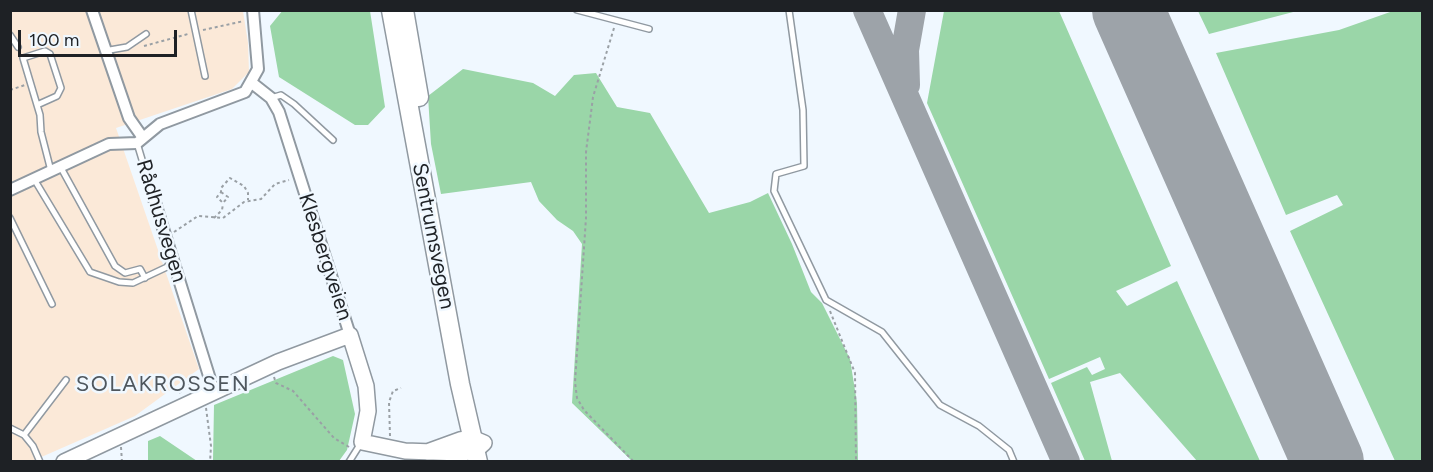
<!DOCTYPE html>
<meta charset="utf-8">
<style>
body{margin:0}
#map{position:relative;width:1433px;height:472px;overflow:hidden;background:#f0f8ff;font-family:Figtree,sans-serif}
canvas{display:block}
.frame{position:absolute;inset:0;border:12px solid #1e2125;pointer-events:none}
.scale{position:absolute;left:18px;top:30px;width:159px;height:27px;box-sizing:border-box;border:3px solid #1e2125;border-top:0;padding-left:8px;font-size:18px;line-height:21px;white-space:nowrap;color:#1e2125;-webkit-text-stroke:4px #f0f8ff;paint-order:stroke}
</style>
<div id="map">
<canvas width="1433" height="472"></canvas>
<div class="frame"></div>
<div class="scale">100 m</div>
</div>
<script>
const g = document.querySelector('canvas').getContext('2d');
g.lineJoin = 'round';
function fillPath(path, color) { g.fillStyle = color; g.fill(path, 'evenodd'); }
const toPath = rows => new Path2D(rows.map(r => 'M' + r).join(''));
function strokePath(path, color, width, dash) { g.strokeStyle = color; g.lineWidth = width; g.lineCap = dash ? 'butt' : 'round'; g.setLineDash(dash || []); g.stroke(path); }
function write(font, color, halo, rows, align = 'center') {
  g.font = font + ' Figtree,sans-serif'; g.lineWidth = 5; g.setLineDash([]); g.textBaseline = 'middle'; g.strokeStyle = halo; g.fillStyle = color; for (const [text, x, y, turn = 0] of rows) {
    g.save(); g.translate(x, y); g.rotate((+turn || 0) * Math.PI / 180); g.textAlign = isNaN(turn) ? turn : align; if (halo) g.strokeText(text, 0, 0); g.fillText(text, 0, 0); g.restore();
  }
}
const commercial = toPath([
 [10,11,243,11,248,43,249,72,232,89,116,128,199,369,135,416,30,462,10,461]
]);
const green = toPath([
 [283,10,370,11,385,107,368,125,355,125,279,77,270,26],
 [944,11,1059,11,1171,266,1116,291,1127,306,1177,281,1260,461,1197,461,1120,373,1090,382,1112,461,1085,461,1051,383,1087,367,1092,375,1105,369,1100,357,1049,379,927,103],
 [1198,11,1297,11,1209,34],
 [1393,11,1422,12,1422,461,1395,461,1290,231,1343,205,1337,195,1286,215,1216,53,1339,30],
 [463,69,533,83,555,96,574,75,596,73,617,107,650,113,709,213,750,202,768,193,792,244,811,292,822,303,850,359,857,403,858,461,632,461,572,403,582,244,573,231,557,220,539,201,531,182,441,194,431,144,428,96],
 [333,356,343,360,355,414,347,450,339,461,213,461,214,405],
 [160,436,197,461,148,461,148,441]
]);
const taxiway = toPath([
 [867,10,1066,462],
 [906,85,905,50,912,10]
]);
const runway = toPath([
 [1128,10,1328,462]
]);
const path = toPath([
 [614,28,593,97,586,152,586,218,575,382,577,398,584,410,634,462],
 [203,30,244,21],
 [144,46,188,34],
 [10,90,25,85],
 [221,192,228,197,223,203,217,197,221,192,221,188,230,178,244,186,248,193,248,200],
 [214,218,222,210,223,204],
 [174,232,198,216,223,218,244,202,261,199,275,184,289,180],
 [830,311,855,373,856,462],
 [274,377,276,383,293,391,334,438,349,447],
 [179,393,198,378],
 [206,408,211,446,210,462],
 [390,436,389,402,393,391,401,388],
 [121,447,122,462]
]);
const lane = toPath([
 [191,10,205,76],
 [577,10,649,29],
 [789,10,803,110,804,166,776,174,774,191,826,300,882,332,940,405,979,426,1009,450,1014,462],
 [10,35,18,47],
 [104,51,127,47,146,34],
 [271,98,281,95,294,104,333,140],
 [37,105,57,96,61,88,50,54,45,51,23,58,40,115,41,132,51,171],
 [137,143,153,196],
 [60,166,115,266,125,273,140,269,145,278],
 [34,179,90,272,119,282,133,283,167,267,171,260],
 [10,218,52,304],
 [10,428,24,435,33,446,40,462],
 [24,435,66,380],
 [349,462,361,443]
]);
const street = toPath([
 [92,10,129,118,143,138],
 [252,83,271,98,279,112,350,335],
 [10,190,109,144,137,143,160,124,245,92,258,69,253,10],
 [153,196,214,392]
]);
const secondary = toPath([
 [64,462,278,362,350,335,366,386,368,411,362,442,405,451,462,453,475,451,484,443,472,438,460,440,427,452]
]);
const primary = toPath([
 [391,10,460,384,478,462],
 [404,10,419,97]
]);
const streetNames = [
 ["Rådhusvegen",161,221,73],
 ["Sentrumsvegen",433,236,79],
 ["Klesbergveien",325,257,72]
];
const neighbourhoodNames = [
 ["SOLAKROSSEN",163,385]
];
fillPath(commercial, '#fbe9d8');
fillPath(green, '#9ad6a8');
strokePath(taxiway, '#9da3a9', 28);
strokePath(runway, '#9da3a9', 72);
strokePath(lane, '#9099a1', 8);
strokePath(street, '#9099a1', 14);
strokePath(secondary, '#9099a1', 18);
strokePath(primary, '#9099a1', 21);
strokePath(path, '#9aa0a5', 2, [3, 3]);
strokePath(lane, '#fff', 5);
strokePath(street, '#fff', 10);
strokePath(secondary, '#fff', 15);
strokePath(primary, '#fff', 18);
write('21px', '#1e2125', '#f0f8ff', streetNames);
g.letterSpacing = '1.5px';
write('22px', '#4f575e', '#f0f8ff', neighbourhoodNames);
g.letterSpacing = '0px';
</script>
